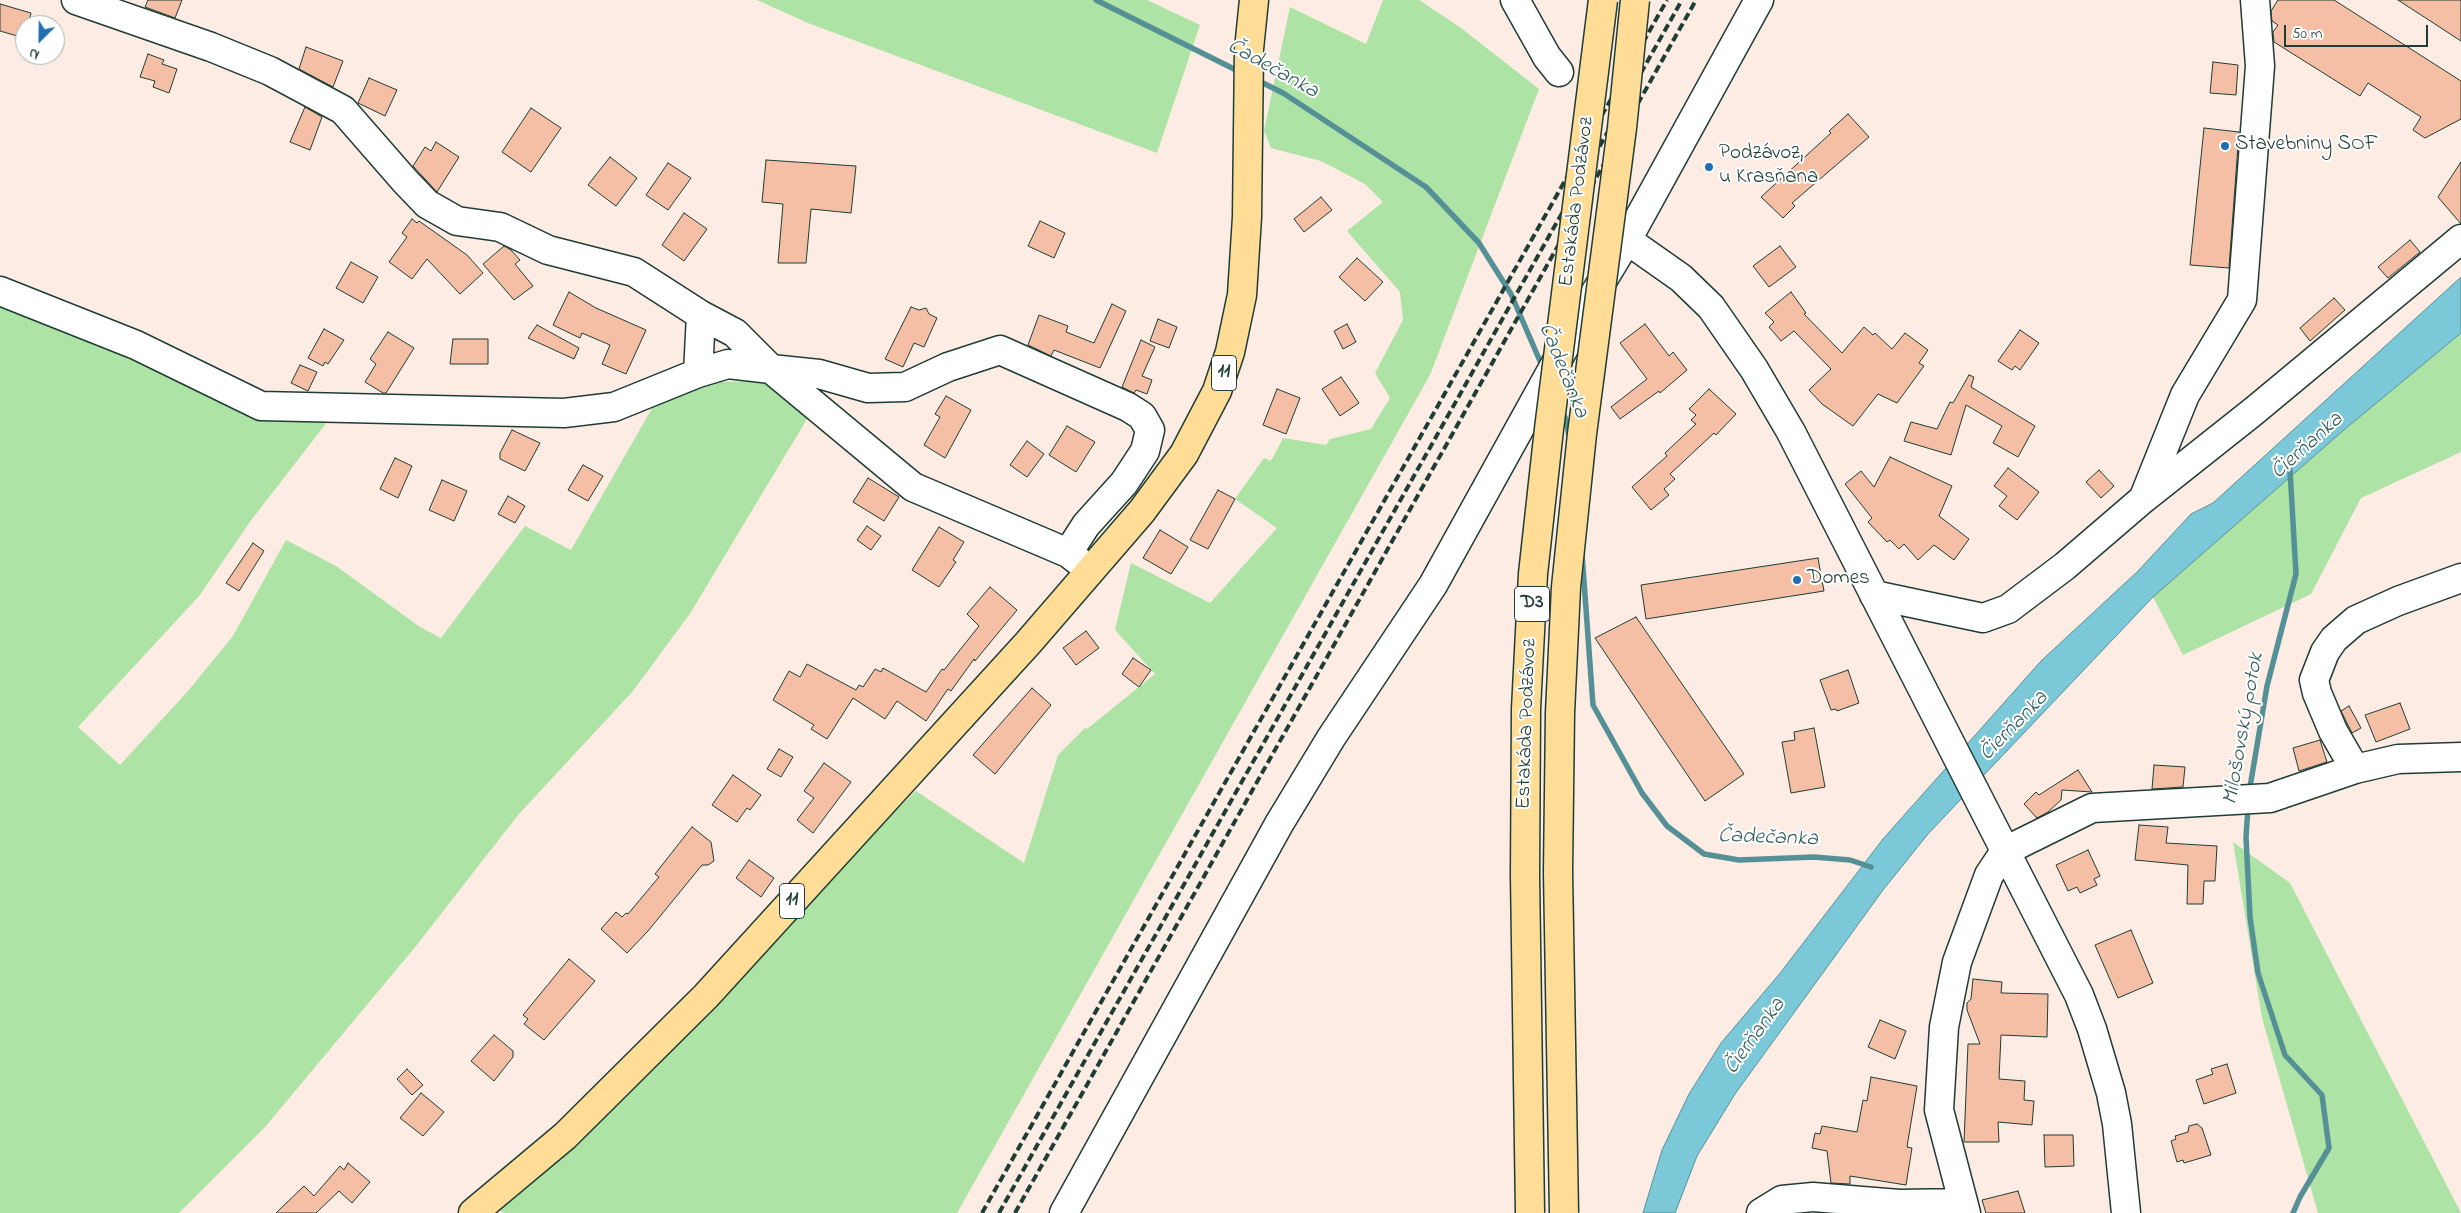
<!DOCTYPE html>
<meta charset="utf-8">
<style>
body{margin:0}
#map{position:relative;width:2461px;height:1213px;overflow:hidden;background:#fcece4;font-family:"Indie Flower",sans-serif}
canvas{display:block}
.north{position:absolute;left:15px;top:15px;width:50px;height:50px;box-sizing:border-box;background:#fff;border:1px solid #a5b1ae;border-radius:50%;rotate:203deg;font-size:14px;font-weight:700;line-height:20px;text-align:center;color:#1f3d34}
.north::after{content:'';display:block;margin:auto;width:18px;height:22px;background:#1f6fb2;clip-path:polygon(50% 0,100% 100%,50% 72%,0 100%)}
.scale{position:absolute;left:2284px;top:25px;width:144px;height:22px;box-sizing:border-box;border:2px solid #1f3d34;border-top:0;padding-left:6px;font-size:15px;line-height:18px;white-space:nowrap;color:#1f3d34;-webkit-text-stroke:4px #fff;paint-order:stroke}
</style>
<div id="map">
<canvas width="2461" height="1213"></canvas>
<div class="north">N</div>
<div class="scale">50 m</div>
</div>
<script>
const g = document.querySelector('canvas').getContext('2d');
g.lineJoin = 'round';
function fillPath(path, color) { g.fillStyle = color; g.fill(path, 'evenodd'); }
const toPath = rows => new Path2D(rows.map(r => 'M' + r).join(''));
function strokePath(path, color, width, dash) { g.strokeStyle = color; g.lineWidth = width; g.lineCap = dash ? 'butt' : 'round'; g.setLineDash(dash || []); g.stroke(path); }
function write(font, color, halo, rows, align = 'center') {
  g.font = font + ' "Indie Flower",sans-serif'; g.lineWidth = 4; g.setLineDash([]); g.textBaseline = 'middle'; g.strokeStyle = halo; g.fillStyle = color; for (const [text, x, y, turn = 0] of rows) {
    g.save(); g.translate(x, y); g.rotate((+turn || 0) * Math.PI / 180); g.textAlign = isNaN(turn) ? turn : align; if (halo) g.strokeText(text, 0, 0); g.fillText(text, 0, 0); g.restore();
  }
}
const green = toPath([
 [757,0,1147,0,1200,25,1157,153,808,23],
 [1383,0,1419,0,1461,28,1539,89,1430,375,957,1213,505,1213,490,1207,916,791,1024,863,1058,755,1085,728,1087,729,1155,674,1115,630,1131,563,1210,603,1277,528,1235,499,1264,458,1271,461,1283,438,1326,445,1330,439,1371,429,1390,398,1375,373,1403,320,1400,292,1347,231,1383,202,1365,184,1321,161,1271,148,1264,131,1290,7,1366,44],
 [0,296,331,417,252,519,199,596,78,727,120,765,188,691,233,636,286,540,336,566,420,627,441,638,525,526,571,550,655,403,713,382,761,381,810,414,691,612,633,691,518,815,416,946,265,1127,179,1213,0,1213],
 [2461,333,2461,452,2361,498,2311,594,2183,655,2153,597,2345,429],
 [2233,842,2290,883,2461,1213,2318,1213,2262,1018]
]);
const water = toPath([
 [2461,277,2461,333,2345,429,2153,597,1928,834,1883,890,1735,1094,1697,1156,1675,1213,1643,1213,1662,1150,1689,1094,1721,1043,1781,972,1883,839,2041,661,2138,571,2191,514,2213,503,2461,277]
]);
const stream = toPath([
 [1096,0,1242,73],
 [1257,80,1283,93,1426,187,1479,243,1511,294,1543,368],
 [1562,411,1567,422,1569,438],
 [1582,554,1593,705,1642,793,1667,826,1704,854,1739,860,1814,857,1850,860,1871,867],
 [2249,793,2267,686,2296,574,2290,470],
 [2248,807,2246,837,2250,917,2258,973,2285,1055,2322,1095,2329,1148,2300,1197,2293,1213]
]);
const building = toPath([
 [148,0,182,0,175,18,145,7,148,0],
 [2278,0,2334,0,2461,81,2461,119,2425,138,2413,130,2421,117,2368,83,2360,96,2274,42,2273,32,2278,25,2272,21,2271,11,2278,0],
 [2398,0,2461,0,2461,41,2398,0],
 [0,4,31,13,28,25,25,25,24,38,0,31,0,4],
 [306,47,343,61,333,87,299,69,306,47],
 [148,54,164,60,162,64,177,69,169,93,153,87,155,81,140,77,148,54],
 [2213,62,2238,65,2236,95,2210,93,2213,62],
 [369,78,397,90,385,116,358,103,369,78],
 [305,107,322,117,310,150,290,142,305,107],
 [531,108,561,128,531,172,502,152,531,108],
 [1848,114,1869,137,1792,203,1795,206,1783,218,1761,197,1831,133,1829,131,1848,114],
 [2204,128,2239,132,2229,268,2190,265,2204,128],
 [436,142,459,157,437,192,413,166,425,147,431,151,436,142],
 [610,157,637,178,616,206,588,185,610,157],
 [766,160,856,166,851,213,811,209,806,263,778,263,783,204,762,202,766,160],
 [2461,162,2461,224,2438,197,2461,162],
 [668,163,691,178,668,210,646,195,668,163],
 [1321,197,1332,210,1304,232,1294,219,1321,197],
 [684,213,707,229,684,261,662,245,684,213],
 [412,219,417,223,419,221,467,255,483,273,460,294,427,259,412,279,389,262,407,237,402,233,412,219],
 [1040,221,1065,233,1054,258,1028,246,1040,221],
 [2410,240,2420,252,2388,278,2378,267,2410,240],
 [504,246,511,250,520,260,515,264,533,286,514,300,483,264,504,246],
 [1780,246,1796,267,1769,287,1753,266,1780,246],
 [1357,258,1383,282,1365,301,1339,277,1357,258],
 [351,262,378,277,363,303,336,288,351,262],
 [569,292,596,308,646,330,626,374,602,364,610,345,582,333,580,338,553,325,569,292],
 [1791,292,1806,313,1804,314,1842,353,1864,327,1873,335,1875,333,1892,349,1905,333,1928,350,1919,363,1924,366,1897,403,1878,394,1853,426,1822,404,1809,390,1831,369,1794,331,1781,341,1769,327,1774,322,1765,313,1791,292],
 [2334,298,2345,310,2310,341,2300,328,2334,298],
 [1112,304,1126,311,1100,368,1054,350,1051,356,1028,345,1039,315,1068,326,1066,332,1094,343,1112,304],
 [911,307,919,310,926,308,929,314,937,318,924,347,914,343,903,367,885,359,911,307],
 [1158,319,1177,327,1169,348,1150,341,1158,319],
 [1347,324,1356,342,1343,349,1334,331,1347,324],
 [1645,324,1669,356,1673,352,1687,370,1660,393,1659,391,1620,419,1611,407,1647,379,1620,343,1645,324],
 [537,325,579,348,574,359,528,338,537,325],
 [324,329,344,340,328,364,325,362,323,366,308,358,324,329],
 [2020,330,2039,343,2020,370,2015,366,2012,370,1998,361,2020,330],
 [388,332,414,348,386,393,383,393,365,382,376,364,370,359,388,332],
 [453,339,488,339,488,364,450,364,453,339],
 [1141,340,1155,347,1142,376,1152,380,1147,394,1136,390,1134,393,1122,387,1141,340],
 [300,365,317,372,308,391,291,383,300,365],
 [1969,375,1974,377,1971,387,2035,426,2018,457,1993,443,2002,426,1966,405,1951,455,1904,441,1911,422,1937,429,1950,402,1953,403,1969,375],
 [1341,377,1359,403,1340,416,1322,389,1341,377],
 [1277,389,1300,398,1286,434,1263,425,1277,389],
 [1709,389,1736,414,1716,435,1714,433,1670,474,1675,479,1664,489,1669,495,1651,510,1632,487,1667,456,1665,453,1696,424,1691,420,1696,415,1689,409,1709,389],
 [946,396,971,410,945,458,924,445,940,417,935,414,946,396],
 [1067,426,1095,442,1076,472,1049,455,1067,426],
 [512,430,540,443,525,471,500,459,500,453,512,430],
 [1027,441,1044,454,1027,477,1010,465,1027,441],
 [1890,457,1952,486,1939,516,1969,539,1954,560,1934,545,1918,560,1904,544,1899,549,1890,540,1887,542,1868,522,1872,518,1845,484,1861,471,1874,487,1890,457],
 [395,458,412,466,398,498,380,489,395,458],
 [583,465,603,476,588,501,568,490,583,465],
 [2008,468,2039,492,2017,520,1999,506,2007,496,1994,486,2008,468],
 [2099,470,2114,486,2101,498,2086,482,2099,470],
 [868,478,899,497,884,521,853,502,868,478],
 [442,480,467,491,454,521,429,510,442,480],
 [1218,490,1235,499,1208,549,1190,540,1218,490],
 [508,496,525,506,515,523,498,514,508,496],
 [867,526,881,536,871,550,857,540,867,526],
 [939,527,964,542,953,560,956,562,939,587,912,570,939,527],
 [1160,530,1188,547,1171,574,1143,558,1160,530],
 [253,543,264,551,239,591,226,583,253,543],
 [1818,558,1824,591,1646,619,1641,585,1818,558],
 [990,587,1017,610,975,661,974,659,951,691,948,689,926,721,897,701,885,719,853,698,827,739,811,729,814,725,773,700,789,671,800,677,807,664,856,690,859,685,863,687,875,669,881,672,883,668,926,692,942,669,944,670,979,626,967,614,990,587],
 [1636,617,1744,774,1705,801,1595,638,1636,617],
 [1086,631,1099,648,1076,665,1063,648,1086,631],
 [1133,658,1151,670,1139,687,1122,674,1133,658],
 [1848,670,1859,703,1837,711,1836,709,1831,710,1820,680,1848,670],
 [1032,688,1051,705,995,774,973,755,1032,688],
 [2400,703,2410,729,2376,742,2365,715,2400,703],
 [2349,706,2361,728,2352,733,2341,711,2349,706],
 [1814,728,1825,787,1791,793,1782,742,1795,740,1794,732,1814,728],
 [2320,740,2327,762,2299,771,2293,748,2320,740],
 [779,749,793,757,781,777,767,769,779,749],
 [824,763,851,782,813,833,797,820,814,798,804,791,824,763],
 [2154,765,2185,767,2183,787,2152,789,2154,765],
 [2078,770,2092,792,2062,790,2061,800,2048,812,2037,818,2024,804,2036,792,2039,795,2078,770],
 [733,775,761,795,750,810,747,808,737,822,712,805,733,775],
 [2139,825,2168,827,2166,843,2217,846,2215,881,2204,881,2203,904,2187,904,2188,865,2135,860,2139,825],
 [692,827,711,842,714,861,708,865,702,865,648,931,627,953,601,929,616,912,622,917,626,913,628,914,659,877,655,874,692,827],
 [2088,850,2100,876,2094,879,2097,885,2080,893,2077,887,2068,891,2056,865,2088,850],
 [749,860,774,878,761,897,736,878,749,860],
 [2131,930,2153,983,2118,998,2095,945,2131,930],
 [569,959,595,981,544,1040,524,1024,528,1019,523,1015,569,959],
 [1973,979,2002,982,2001,993,2048,994,2047,1037,2001,1035,1999,1079,2025,1081,2024,1100,2034,1101,2032,1125,1998,1122,1999,1142,1964,1142,1968,1044,1980,1044,1967,1010,1967,1003,1971,999,1973,979],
 [1880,1020,1906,1031,1895,1059,1868,1047,1880,1020],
 [494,1035,513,1051,513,1057,494,1081,471,1061,494,1035],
 [2227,1064,2236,1093,2204,1104,2196,1080,2213,1074,2211,1069,2227,1064],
 [407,1069,423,1085,412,1095,397,1079,407,1069],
 [1871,1077,1917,1086,1907,1147,1912,1148,1906,1185,1850,1176,1850,1184,1831,1183,1827,1151,1812,1148,1815,1133,1820,1134,1822,1126,1857,1132,1863,1100,1867,1101,1871,1077],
 [421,1093,444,1112,423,1136,400,1118,421,1093],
 [2197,1124,2202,1128,2211,1155,2184,1163,2183,1160,2177,1162,2171,1141,2176,1139,2175,1136,2188,1132,2189,1126,2197,1124],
 [2044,1135,2073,1135,2074,1166,2045,1167,2044,1135],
 [348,1163,370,1182,352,1203,339,1191,316,1213,276,1213,304,1186,314,1196,340,1166,344,1170,348,1163],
 [2018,1191,2025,1213,1986,1213,1982,1200,2018,1191]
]);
const minor = toPath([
 [76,0,211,47,270,71,343,110,405,181,427,204,457,221,500,227,548,250,634,272,701,315,735,333,771,369,819,374,868,388,905,387,948,367,1000,350,1128,407,1142,416,1150,430,1145,451,1124,483,1086,525,1068,553],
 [1515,0,1547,57,1559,72],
 [1627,240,1681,278,1711,307,1754,369,1791,432,2079,995,2092,1029,2111,1093,2117,1124,2126,1213],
 [0,291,136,345,261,406,564,413,614,407,698,373,728,364,771,369,913,487,1068,553,1081,563],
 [698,373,701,315],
 [2144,497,2185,395,2242,300,2260,66,2255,0],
 [1874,595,1983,618,2008,609,2065,566,2143,499,2254,411,2461,239],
 [2355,769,2333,731,2317,693,2314,680,2325,652,2334,639,2356,620,2398,601,2461,578],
 [1064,1213,1279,824,1331,738,1433,585,1589,303,1627,240,1759,0],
 [1761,1213,1782,1200,1813,1197,1899,1204,1962,1203],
 [1966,1213,1939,1110,1944,1027,1957,962,1989,875,2005,851,2092,808,2270,798,2355,769,2398,759,2461,757]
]);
const major = toPath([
 [473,1213,565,1136,706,996,1028,643,1142,511,1184,454,1217,391,1230,352,1242,295,1247,217,1249,49,1254,0]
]);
const rail = toPath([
 [982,1213,1667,0],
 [999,1213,1682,0],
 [1015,1213,1696,0]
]);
const highwayBridge = toPath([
 [1530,1213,1525,875,1526,709,1533,574,1549,429,1603,0],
 [1564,1213,1558,872,1560,713,1566,587,1582,434,1622,128,1635,0]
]);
const markers = [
 [2225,146,5,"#1f6fb2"],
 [1709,167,5,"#1f6fb2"],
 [1797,580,5,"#1f6fb2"]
];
const shields = [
 [1224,373,25],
 [1532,604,35],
 [792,901,25]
];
const shieldNames = [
 ["11",1224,373],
 ["D3",1532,604],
 ["11",792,901]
];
const poiNames = [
 ["Stavebniny SOF",2235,146],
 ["Podzávoz,",1719,155],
 ["u Krasňana",1719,179],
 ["Domes",1807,580]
];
const streetNames = [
 ["Estakáda Podzávoz",1578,202,-83],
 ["Estakáda Podzávoz",1528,724,-88]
];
const waterNames = [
 ["Čadečanka",1272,70,29],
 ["Čadečanka",1562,371,68],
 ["Čierňanka",2308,447,-42],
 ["Čierňanka",2015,727,-46],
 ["Milošovský potok",2245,729,-80],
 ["Čadečanka",1768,839,2],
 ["Čierňanka",1756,1037,-54]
];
fillPath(green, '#ade3a5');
fillPath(water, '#7bc8d9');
strokePath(water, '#569097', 1);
strokePath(stream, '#569097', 5.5);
fillPath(building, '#f4bfa5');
strokePath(building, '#1f3d34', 1);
strokePath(minor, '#1f3d34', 31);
strokePath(major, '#1f3d34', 31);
strokePath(minor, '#fff', 28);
strokePath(major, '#ffdd96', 28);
strokePath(rail, '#1f3d34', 4, [8, 4]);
strokePath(highwayBridge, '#1f3d34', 31, []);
strokePath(highwayBridge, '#ffdd96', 28);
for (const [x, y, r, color] of markers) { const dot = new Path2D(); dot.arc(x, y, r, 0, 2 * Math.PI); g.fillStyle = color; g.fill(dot); strokePath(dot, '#fff', 2); }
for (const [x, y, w] of shields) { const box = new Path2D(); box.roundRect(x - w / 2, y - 17.5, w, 35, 4); g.fillStyle = '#fff'; g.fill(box); strokePath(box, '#1f3d34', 1); }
write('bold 20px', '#1f3d34', null, shieldNames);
write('21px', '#1f3d34', '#fff', poiNames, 'left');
write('21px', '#1f3d34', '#fff', streetNames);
write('italic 22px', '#36605d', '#fff', waterNames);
</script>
